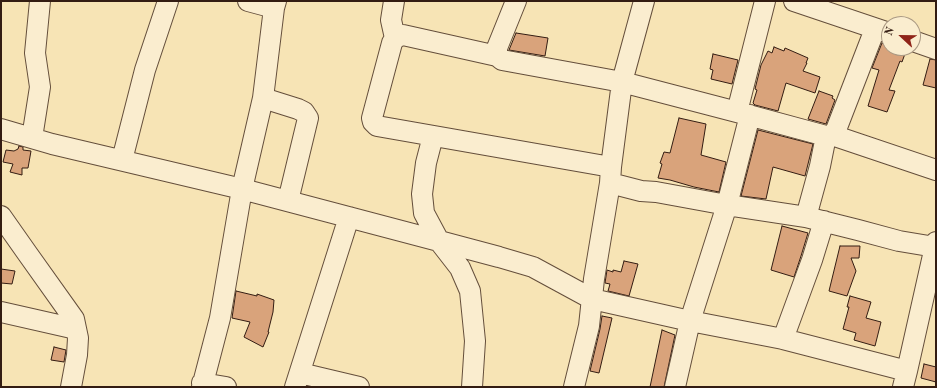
<!DOCTYPE html>
<style>
body{margin:0}
#map{position:relative;width:937px;height:388px;overflow:hidden;background:#f7e4b5;font-family:"Old Standard TT",serif}
canvas{display:block}
.frame{position:absolute;inset:0;border:2px solid #331c12;pointer-events:none}
.north{position:absolute;left:881px;top:16px;width:40px;height:40px;box-sizing:border-box;background:#faedcf;border:1px solid #aa9983;border-radius:50%;rotate:292deg;font-size:11px;font-weight:700;line-height:16px;text-align:center;color:#331c12}
.north::after{content:'';display:block;margin:auto;width:14px;height:18px;background:#8f2418;clip-path:polygon(50% 0,100% 100%,50% 72%,0 100%)}
</style>
<div id="map">
<canvas width="937" height="388"></canvas>
<div class="frame"></div>
<div class="north">N</div>
</div>
<script>
const g = document.querySelector('canvas').getContext('2d');
g.lineJoin = 'round';
function fillPath(path, color) { g.fillStyle = color; g.fill(path, 'evenodd'); }
const toPath = rows => new Path2D(rows.map(r => 'M' + r).join(''));
function strokePath(path, color, width, dash) { g.strokeStyle = color; g.lineWidth = width; g.lineCap = dash ? 'butt' : 'round'; g.setLineDash(dash || []); g.stroke(path); }
const building = toPath([
 [516,33,548,38,545,56,509,50,516,33],
 [882,43,889,45,889,48,898,48,906,51,902,62,900,61,889,90,895,91,887,112,868,106,879,70,872,68,882,43],
 [774,47,784,51,785,48,808,58,806,63,807,63,803,71,820,77,815,93,786,83,778,111,755,105,753,103,757,90,755,89,761,65,768,51,772,53,774,47],
 [713,54,738,60,732,84,711,79,713,70,710,69,713,54],
 [930,59,936,60,936,88,923,85,930,59],
 [819,91,833,96,832,98,835,100,826,124,808,119,819,91],
 [679,118,706,124,701,155,726,162,719,192,694,187,670,180,658,178,662,164,660,163,664,152,670,153,679,118],
 [758,130,813,144,805,176,773,167,766,199,741,196,758,130],
 [19,146,23,147,23,150,31,151,28,168,22,168,22,175,10,172,13,164,3,162,6,150,14,151,18,149,19,146],
 [782,226,808,233,801,256,794,277,771,270,782,226],
 [840,246,860,246,859,258,851,258,856,271,847,296,829,291,840,246],
 [624,261,638,264,629,296,608,291,610,284,605,283,607,270,613,272,613,270,621,272,624,261],
 [1,269,15,271,12,284,1,283,1,269],
 [236,291,257,296,257,294,274,300,273,312,268,332,269,332,263,347,244,337,250,322,232,318,236,291],
 [850,296,871,302,866,318,881,322,875,346,854,340,856,333,843,329,849,307,847,307,850,296],
 [602,316,612,318,599,373,590,371,600,329,602,316],
 [662,330,675,335,664,387,650,387,662,330],
 [54,347,66,350,64,362,51,360,54,347],
 [924,364,936,367,936,382,921,378,924,364]
]);
const minor = toPath([
 [248,1,274,8,276,1],
 [394,1,391,20,395,38],
 [644,1,622,82,737,112,826,136,832,135,836,130,875,29],
 [794,1,889,33],
 [913,41,936,49],
 [497,56,497,48,516,1],
 [263,98,298,109,304,112,308,118,288,201],
 [737,112,765,1],
 [1,129,52,144,242,189,439,241,499,257,533,267,592,299,690,321,783,339,907,371,903,387],
 [832,135,936,170],
 [433,136,426,163,422,194,424,213,439,241,460,268,470,291,475,341,472,387],
 [32,138,40,87,35,53,40,1],
 [122,160,145,70,168,1],
 [610,183,641,191,656,192,727,205,806,217,858,230,899,241,935,247],
 [1,216,27,253,74,319,78,338,77,355,71,387],
 [806,217,820,166,826,136],
 [1,312,76,329],
 [783,339,812,260,824,221],
 [907,371,936,242],
 [300,373,359,387],
 [202,383,226,387],
 [202,387,220,318,242,189,263,98,274,8],
 [295,387,349,217],
 [574,387,589,326,594,279,610,183,611,167,622,82,502,60,497,56,403,35,395,38,392,43,372,118,373,122,377,126,611,167],
 [675,387,690,321,727,205,750,115]
]);
fillPath(building, '#d9a37b');
strokePath(building, '#331c12', 1);
strokePath(minor, '#644e3b', 22);
strokePath(minor, '#faedcf', 20);
</script>
